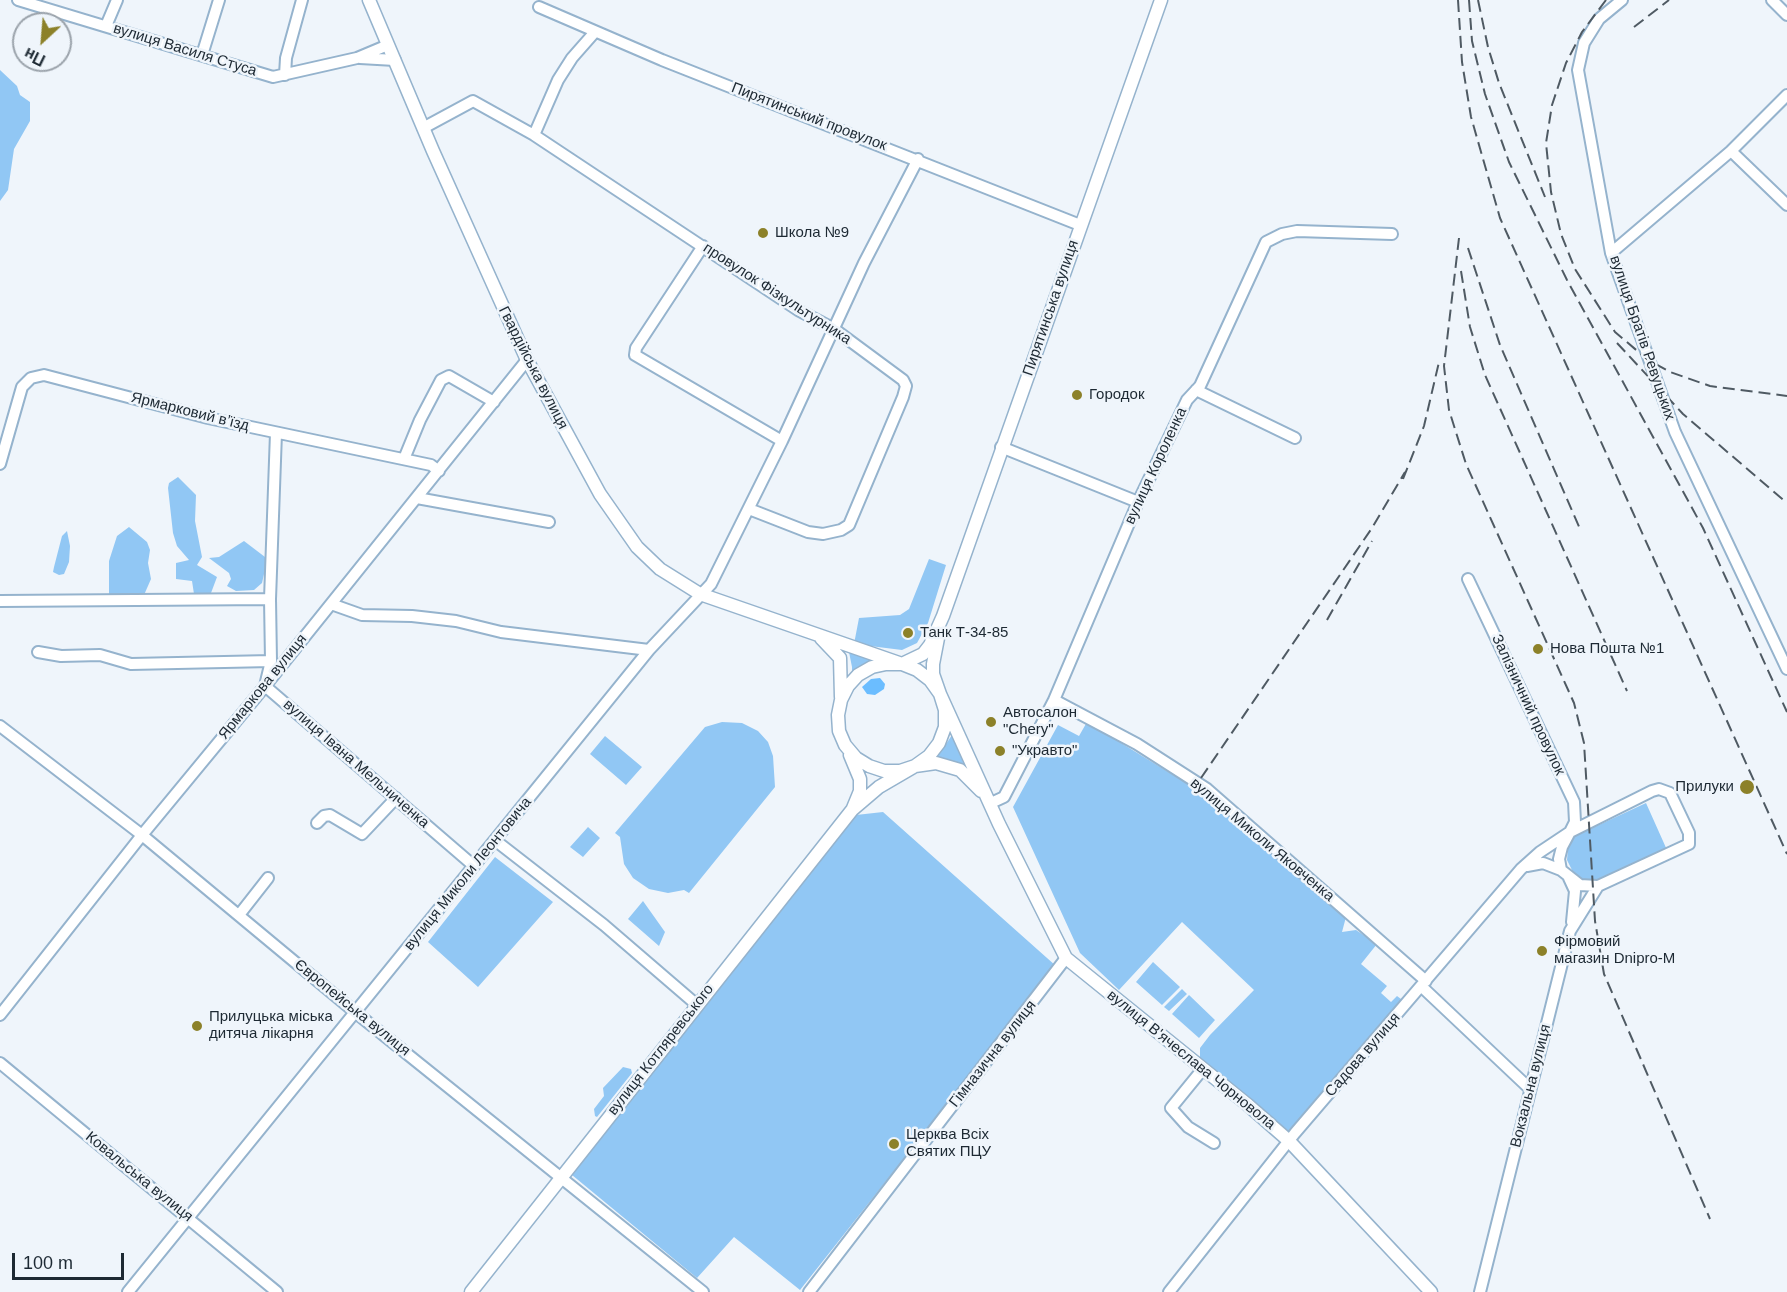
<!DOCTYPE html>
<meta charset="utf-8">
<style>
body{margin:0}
#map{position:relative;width:1787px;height:1292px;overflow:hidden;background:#eff5fb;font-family:Arial,sans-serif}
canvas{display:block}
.north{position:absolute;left:12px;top:12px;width:60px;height:60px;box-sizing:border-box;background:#eff5fb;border:2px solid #9ba3ab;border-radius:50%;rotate:206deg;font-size:16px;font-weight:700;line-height:24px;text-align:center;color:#1d2933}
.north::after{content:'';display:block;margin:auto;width:21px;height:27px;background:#8c8129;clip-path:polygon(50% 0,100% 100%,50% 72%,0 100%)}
.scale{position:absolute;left:12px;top:1253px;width:112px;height:27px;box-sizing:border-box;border:3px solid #1d2933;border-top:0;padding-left:8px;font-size:18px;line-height:21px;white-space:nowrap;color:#1d2933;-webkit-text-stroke:4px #eff5fb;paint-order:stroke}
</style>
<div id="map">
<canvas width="1787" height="1292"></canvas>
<div class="north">Пн</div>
<div class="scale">100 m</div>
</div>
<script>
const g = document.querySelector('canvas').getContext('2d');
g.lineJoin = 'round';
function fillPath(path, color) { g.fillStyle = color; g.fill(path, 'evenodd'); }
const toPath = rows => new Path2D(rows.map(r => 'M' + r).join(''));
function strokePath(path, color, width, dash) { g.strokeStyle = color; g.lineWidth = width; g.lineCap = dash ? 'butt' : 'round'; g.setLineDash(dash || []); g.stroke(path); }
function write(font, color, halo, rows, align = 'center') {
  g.font = font + ' Arial,sans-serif'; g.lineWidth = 5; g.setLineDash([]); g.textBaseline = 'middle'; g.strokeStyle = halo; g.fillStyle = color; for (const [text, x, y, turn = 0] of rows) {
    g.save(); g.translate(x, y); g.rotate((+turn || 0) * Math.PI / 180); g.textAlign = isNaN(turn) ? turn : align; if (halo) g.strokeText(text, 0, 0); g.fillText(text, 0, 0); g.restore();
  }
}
const green = toPath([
 [0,70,17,86,20,95,30,102,30,121,14,149,8,190,0,201],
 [178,477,196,495,195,521,202,557,197,565,217,577,211,593,194,594,192,581,176,579,176,563,189,560,177,546,173,533,168,488,169,483],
 [129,527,147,542,150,550,148,563,151,579,144,595,109,595,109,561,117,536],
 [67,531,70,546,69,562,64,574,59,575,53,572,54,567,62,536],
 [244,541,265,557,266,565,262,583,254,590,236,591,227,586,231,579,229,573,209,558,219,557],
 [929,559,946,565,928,623,917,643,902,650,854,644,859,618,900,615,909,609],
 [848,647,879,659,852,677,852,667],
 [722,722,742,723,758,731,768,742,773,756,775,787,689,893,684,890,668,893,649,889,633,878,624,864,620,837,615,833,705,727],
 [1087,722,1204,794,1346,917,1342,932,1356,930,1377,944,1361,964,1387,986,1381,993,1391,1002,1397,996,1405,1002,1292,1134,1200,1058,1200,1048,1210,1035,1254,990,1182,922,1119,990,1080,953,1013,807,1058,725,1079,736],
 [952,735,966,769,932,759,940,753],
 [605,736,642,767,626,785,590,754],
 [1646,803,1667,850,1597,881,1583,880,1573,872,1567,860,1568,848,1575,836],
 [883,812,1056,966,800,1290,734,1237,697,1278,572,1175,856,815],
 [588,827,600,838,583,857,570,847],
 [495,857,553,902,478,987,428,942],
 [643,901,665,932,659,946,628,919],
 [1153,962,1180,987,1162,1005,1136,982],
 [1182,989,1187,994,1169,1011,1164,1007],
 [1189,995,1215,1020,1199,1038,1172,1014],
 [623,1067,631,1069,632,1073,597,1117,595,1116,594,1109,604,1096,603,1088]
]);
const water = toPath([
 [880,678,885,684,884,689,875,695,867,694,862,687,871,679]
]);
const minor = toPath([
 [18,0,273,77,357,58,388,45],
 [1622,0,1599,19,1584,43,1578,70,1611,253,1675,432,1787,669],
 [1772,0,1787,15],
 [539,7,662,60,1080,225],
 [106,26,117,0],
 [202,55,219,0],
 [360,58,395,60],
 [285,75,286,58,302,0],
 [423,128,473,101,534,135,798,310,834,329,903,380,906,386,903,397,849,525,841,530,823,534,808,532,749,509],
 [534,135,558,80,572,58,594,33],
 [1731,151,1787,205],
 [703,246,636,348,635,355,782,441],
 [1611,253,1731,151,1787,95],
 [1196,390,1295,438],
 [276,433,270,599,271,661,265,686,474,866],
 [1001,447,1138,502],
 [404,459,420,420,441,380,449,376,494,402],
 [0,464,22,387,31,378,44,375,208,418,431,465,439,471],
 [417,498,549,522],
 [0,601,270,599],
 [331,604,362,615,412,616,456,621,501,632,649,650],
 [38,652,61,656,100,655,131,664,271,661],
 [1054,700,1137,744,1207,789,1426,981],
 [0,726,142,835,355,1012,703,1292],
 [991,803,1004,797,1054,700,1138,502,1187,400,1200,386,1266,242,1282,234,1297,231,1392,234],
 [317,823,324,816,330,815,362,834,396,798],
 [496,841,604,925,697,1005],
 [1527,866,1543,863,1561,870],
 [1569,878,1575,891,1572,922],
 [239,915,268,878],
 [1421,986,1529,1088],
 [0,1015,142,835,265,686,527,360],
 [0,1063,277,1292],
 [1202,1070,1171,1108,1188,1127,1214,1143],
 [128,1292,649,650,711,584,782,441,864,263,918,159],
 [809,1292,1066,958],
 [1169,1292,1295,1133,1521,869,1540,852,1570,832,1575,822,1574,802,1468,579],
 [1480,1292,1570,931,1598,886,1689,844,1689,833,1670,793,1659,789,1652,791,1570,832,1562,847,1559,859,1561,870,1580,885,1598,886]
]);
const major = toPath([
 [369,0,433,151,527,360,600,494,637,547,660,569,700,594,902,664,923,654,930,645,943,616,1161,0],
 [821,638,840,658,841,697],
 [938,638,933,664,933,674,940,694,945,710,945,727,939,743,929,756,915,766,900,771,884,771,869,766,856,758,845,745,839,731,838,715,841,700,848,686,858,675,872,667,886,664,902,664,917,670,930,680,940,694,999,824,1066,958,1248,1105,1289,1141,1431,1292],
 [850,755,860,779,860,791,853,808],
 [471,1292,852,810,879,787,915,766,936,763,960,770,981,791]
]);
const rail = toPath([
 [1458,0,1462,62,1471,117,1500,218,1787,854],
 [1469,0,1472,41,1485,94,1509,162,1567,280,1703,528,1787,712],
 [1478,0,1488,47,1499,83,1545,197],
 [1606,0,1582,32,1566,63,1552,105,1546,143,1551,192,1561,234,1575,269,1615,332,1648,360,1670,372,1710,386,1787,396],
 [1634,27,1669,0],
 [1459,238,1444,366,1449,410,1466,464,1574,703,1584,743,1595,921,1604,974,1710,1219],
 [1468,248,1500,345,1580,529],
 [1461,271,1470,327,1485,375,1627,691],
 [1617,343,1683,414,1787,503],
 [1403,479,1424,426,1439,362],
 [1327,620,1372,541],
 [1201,778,1372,528,1405,472]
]);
const markers = [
 [763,233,6,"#8c8129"],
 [1077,395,6,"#8c8129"],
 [908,633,6,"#8c8129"],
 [1538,649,6,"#8c8129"],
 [991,722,6,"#8c8129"],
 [1000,751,6,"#8c8129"],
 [1747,787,8,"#8c8129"],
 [1542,951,6,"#8c8129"],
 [197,1026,6,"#8c8129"],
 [894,1144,6,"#8c8129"]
];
const streetNames = [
 ["вулиця Василя Стуса",185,50,17],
 ["Пирятинський провулок",809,117,21],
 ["провулок Фізкультурника",777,294,33],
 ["Пирятинська вулиця",1051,308,-71],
 ["вулиця Братів Ревуцьких",1642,338,71],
 ["Гвардійська вулиця",533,368,63],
 ["Ярмарковий вʼїзд",190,412,14],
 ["вулиця Короленка",1156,466,-65],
 ["Ярмаркова вулиця",263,687,-51],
 ["Залізничний провулок",1528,705,65],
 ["вулиця Івана Мельниченка",356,764,41],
 ["вулиця Миколи Яковченка",1262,840,40],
 ["вулиця Миколи Леонтовича",468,874,-51],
 ["Європейська вулиця",352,1008,39],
 ["вулиця Котляревського",661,1050,-52],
 ["Гімназична вулиця",993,1054,-52],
 ["Садова вулиця",1363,1055,-49],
 ["вулиця В'ячеслава Чорновола",1191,1060,39],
 ["Вокзальна вулиця",1531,1086,-76],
 ["Ковальська вулиця",139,1177,39]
];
const poiNames = [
 ["Школа №9",775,233],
 ["Городок",1089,395],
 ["Танк Т-34-85",920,633],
 ["Нова Пошта №1",1550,649],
 ["Автосалон",1003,713],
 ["\"Chery\"",1003,730],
 ["\"Укравто\"",1012,751],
 ["Прилуки",1734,787,"right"],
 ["Фірмовий",1554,942],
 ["магазин Dnipro-M",1554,959],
 ["Прилуцька міська",209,1017],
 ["дитяча лікарня",209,1034],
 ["Церква Всіх",906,1135],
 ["Святих ПЦУ",906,1152]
];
fillPath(green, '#91c7f4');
fillPath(water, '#6bbdff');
strokePath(minor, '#95b3cd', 14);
strokePath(major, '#95b3cd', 15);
strokePath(minor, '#fff', 10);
strokePath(major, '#fff', 12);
strokePath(rail, '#4f5a63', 2, [12, 6]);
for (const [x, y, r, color] of markers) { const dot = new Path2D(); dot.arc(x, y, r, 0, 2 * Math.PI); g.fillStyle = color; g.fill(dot); strokePath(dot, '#eff5fb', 2); }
write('15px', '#1d2933', '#eff5fb', streetNames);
write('15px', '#1d2933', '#eff5fb', poiNames, 'left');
</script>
